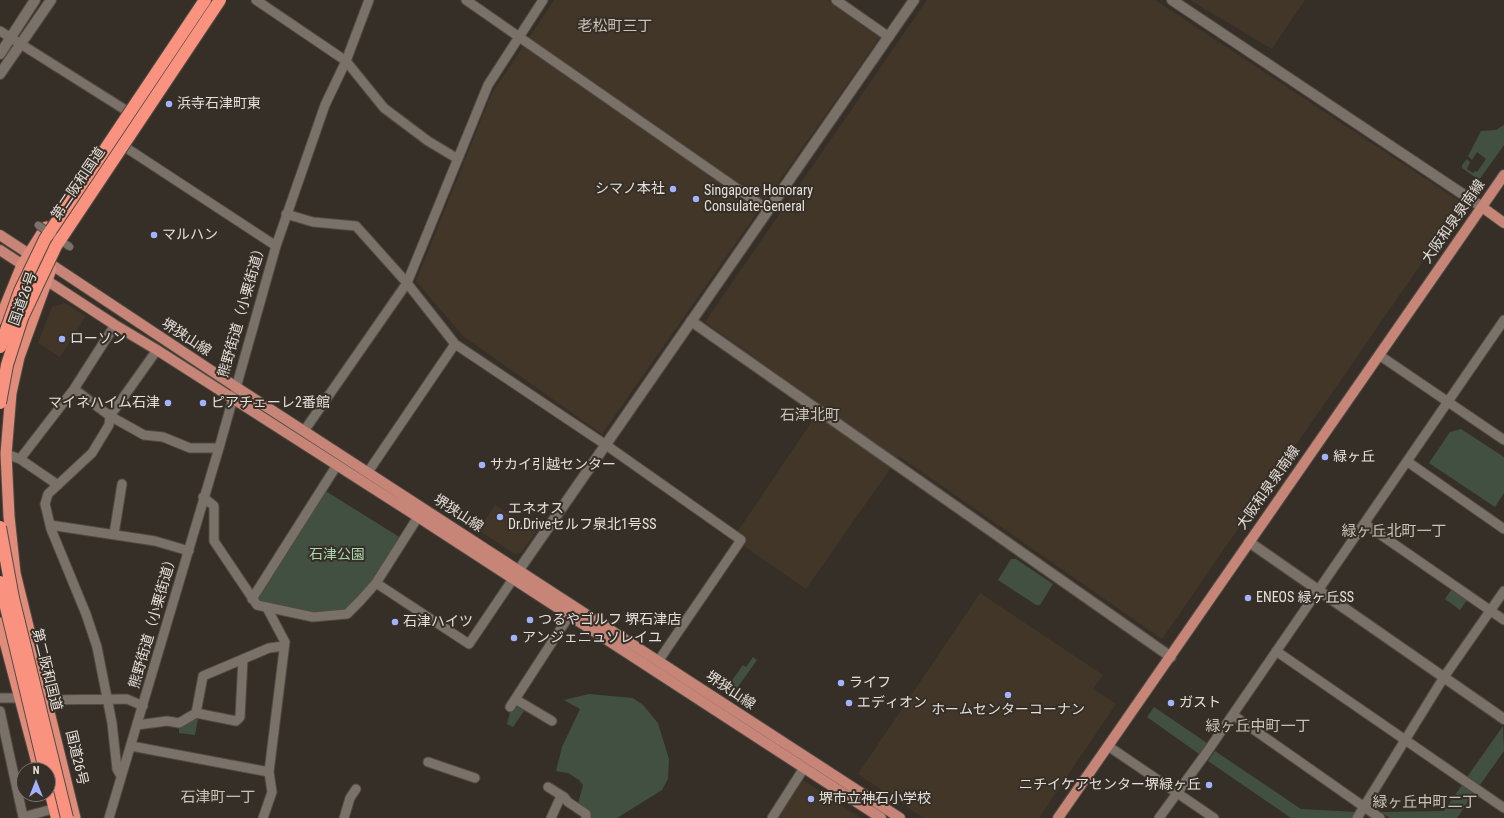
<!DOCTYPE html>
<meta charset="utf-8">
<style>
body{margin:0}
#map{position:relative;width:1504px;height:818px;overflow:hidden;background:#362f27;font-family:"Roboto Condensed",sans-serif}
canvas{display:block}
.north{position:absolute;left:16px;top:762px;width:40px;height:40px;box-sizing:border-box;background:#362f27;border:1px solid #7c756f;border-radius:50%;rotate:0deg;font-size:11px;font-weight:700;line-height:16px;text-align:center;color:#e4dfda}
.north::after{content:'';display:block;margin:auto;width:14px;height:18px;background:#a3b2fd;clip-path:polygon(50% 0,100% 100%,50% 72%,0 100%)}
</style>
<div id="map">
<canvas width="1504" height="818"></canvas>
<div class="north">N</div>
</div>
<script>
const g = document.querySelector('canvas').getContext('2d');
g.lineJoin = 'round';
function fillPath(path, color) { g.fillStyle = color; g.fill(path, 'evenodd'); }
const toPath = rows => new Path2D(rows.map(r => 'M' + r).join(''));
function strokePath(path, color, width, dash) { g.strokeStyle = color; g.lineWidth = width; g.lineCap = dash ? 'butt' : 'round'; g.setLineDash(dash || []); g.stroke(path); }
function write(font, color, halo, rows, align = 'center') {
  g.font = font + ' "Roboto Condensed","Noto Sans JP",sans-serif'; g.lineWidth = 4; g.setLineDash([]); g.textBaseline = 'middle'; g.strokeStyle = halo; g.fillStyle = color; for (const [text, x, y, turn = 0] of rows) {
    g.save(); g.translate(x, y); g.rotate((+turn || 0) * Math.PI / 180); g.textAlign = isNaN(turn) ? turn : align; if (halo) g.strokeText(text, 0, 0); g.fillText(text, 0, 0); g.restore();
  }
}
const built = toPath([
 [554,0,827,0,881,36,602,434,463,336,416,281,491,95],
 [927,0,1155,0,1461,202,1461,206,1162,639,899,456,806,589,744,546,748,539,738,531,822,406,705,322],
 [1190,0,1305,0,1272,49],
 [65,303,86,316,60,357,38,343,52,307],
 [495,505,536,532,521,553,515,554,478,530],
 [980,593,1103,675,1093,689,1116,704,1039,818,924,818,858,774],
 [803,780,861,818,778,818]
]);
const green = toPath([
 [1504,125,1504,145,1479,180,1462,168,1462,165,1467,159,1470,162,1467,169,1473,173,1475,171,1477,172,1486,159,1477,152,1472,160,1468,156,1481,131,1496,130],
 [1461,429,1504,457,1504,493,1495,507,1429,463,1450,432],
 [324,490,401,538,373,582,346,610,314,613,258,603,256,598],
 [1011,559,1016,559,1053,584,1040,605,1036,605,998,580],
 [1451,590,1467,600,1460,610,1445,599],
 [753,657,757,660,735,691,728,686,743,665,746,667],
 [589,694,633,698,643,705,658,723,669,759,668,779,662,790,617,818,591,818,589,812,578,804,583,785,579,780,568,773,556,771,562,747,580,709,564,700],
 [518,707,524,711,513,727,507,724,511,709],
 [1154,707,1207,743,1199,754,1147,717],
 [193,719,198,719,195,735,179,733,179,727],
 [1503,726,1504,751,1480,785,1467,777],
 [1215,751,1301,809,1356,812,1352,818,1291,818,1208,761],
 [1462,785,1474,793,1457,818,1390,818,1380,812,1444,811]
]);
const minor = toPath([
 [256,0,346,61,384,108,428,141,458,159],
 [466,0,768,210],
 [836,0,889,37],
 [0,31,127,111],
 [125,147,276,246],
 [286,214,313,222,356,226,407,283,455,344,606,445,741,540,659,660],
 [1379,355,1504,440],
 [74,389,110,416,144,435,163,437,190,448,219,448],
 [304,431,407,283,488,85,543,0],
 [6,454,20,459,74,389,115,325],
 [20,459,58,485],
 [1408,462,1504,529],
 [368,472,455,344],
 [203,497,214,506,214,541,257,605,313,617,347,614,360,601,376,583],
 [418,517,376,583,469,644,513,579],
 [1365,524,1504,620],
 [50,525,155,541,189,551],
 [114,534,122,484],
 [252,599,337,465],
 [1276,651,1504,808],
 [0,698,26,698],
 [515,699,552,721],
 [40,700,127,699,143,706],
 [510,707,569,616],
 [0,711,23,817,49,810],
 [196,713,236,721,240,717,243,659],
 [1233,715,1380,818],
 [137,725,167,721,179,723,196,713,203,676,269,648,284,646],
 [131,746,269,772],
 [1108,746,1214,818],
 [428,762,475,778],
 [121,776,117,769,112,723,97,647,86,614,51,529,45,504,48,494,92,453,109,425,110,416,157,350],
 [548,787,564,797,568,802,586,814,586,818],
 [109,818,219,448,276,246,325,105,346,61,369,0],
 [263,818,272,792,269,772,285,642,267,608],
 [344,818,350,798,356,789],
 [551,818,561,796],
 [772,818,804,768],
 [1159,818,1207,752,1504,320],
 [1357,818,1444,677,1504,591]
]);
const tertiary = toPath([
 [1172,0,1482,207],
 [0,54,35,0],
 [0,74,51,0],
 [691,321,1171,657],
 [1249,542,1504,719],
 [514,577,914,0]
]);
const primary = toPath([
 [1482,207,1504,223],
 [0,235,29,254,52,265,236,387,900,818],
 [0,250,115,325,157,350,418,517,881,818],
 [1058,818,1504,175]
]);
const trunk = toPath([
 [51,269,19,357,11,393,6,454,9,516,15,573,75,818],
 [0,319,22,265,46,227],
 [0,623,39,770]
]);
const motorway = toPath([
 [48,782,57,818]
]);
const pedestrianBridge = toPath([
 [38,225,70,247]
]);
const motorwayBridge = toPath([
 [0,347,20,291,45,239,205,0],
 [0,403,7,365,22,318,56,246,220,0],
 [0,527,13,598,67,818],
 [0,582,45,770]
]);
const markers = [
 [169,104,4,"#a3b2fd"],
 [673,189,4,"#a3b2fd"],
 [696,199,4,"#a3b2fd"],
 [154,235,4,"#a3b2fd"],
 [62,339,4,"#a3b2fd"],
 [168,403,4,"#a3b2fd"],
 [203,403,4,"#a3b2fd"],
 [1325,457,4,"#a3b2fd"],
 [482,465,4,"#a3b2fd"],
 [500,517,4,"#a3b2fd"],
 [1248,598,4,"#a3b2fd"],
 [530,620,4,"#a3b2fd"],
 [395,622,4,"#a3b2fd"],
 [514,638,4,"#a3b2fd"],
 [841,683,4,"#a3b2fd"],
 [1008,695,4,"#a3b2fd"],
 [849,703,4,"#a3b2fd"],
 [1171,703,4,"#a3b2fd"],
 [1209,785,4,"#a3b2fd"],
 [811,799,4,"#a3b2fd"]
];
const poiNames = [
 ["浜寺石津町東",177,104],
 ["シマノ本社",665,189,"right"],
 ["Singapore Honorary",704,191],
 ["Consulate-General",704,207],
 ["マルハン",162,235],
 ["ローソン",70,339],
 ["マイネハイム石津",160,403,"right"],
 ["ピアチェーレ2番館",211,403],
 ["緑ヶ丘",1333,457],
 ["サカイ引越センター",490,465],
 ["エネオス",508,509],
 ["Dr.Driveセルフ泉北1号SS",508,525],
 ["ENEOS 緑ヶ丘SS",1256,598],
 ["つるやゴルフ 堺石津店",538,620],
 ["石津ハイツ",403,622],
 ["アンジェニュソレイユ",522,638],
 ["ライフ",849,683],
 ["エディオン",857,703],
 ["ガスト",1179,703],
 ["ホームセンターコーナン",1008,710,"center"],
 ["ニチイケアセンター堺緑ヶ丘",1201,785,"right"],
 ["堺市立神石小学校",819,799]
];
const streetNames = [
 ["第二阪和国道",79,184,-56],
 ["大阪和泉泉南線",1454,222,-55],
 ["国道26号",24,299,-70],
 ["熊野街道（小栗街道）",243,310,-74],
 ["堺狭山線",186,338,33],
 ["大阪和泉泉南線",1269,488,-55],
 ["堺狭山線",458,514,33],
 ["熊野街道（小栗街道）",154,621,-74],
 ["第二阪和国道",46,670,76],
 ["堺狭山線",730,691,34],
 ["国道26号",76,758,77]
];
const parkNames = [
 ["石津公園",337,555]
];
const neighbourhoodNames = [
 ["老松町三丁",615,27],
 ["石津北町",810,416],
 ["緑ヶ丘北町一丁",1394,532],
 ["緑ヶ丘中町一丁",1258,727],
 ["石津町一丁",218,798],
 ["緑ヶ丘中町二丁",1425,803]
];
fillPath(built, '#423629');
fillPath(green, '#415041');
strokePath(minor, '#514b45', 11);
strokePath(tertiary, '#514b45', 12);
strokePath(primary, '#514b45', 12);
strokePath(trunk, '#514b45', 13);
strokePath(motorway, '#514b45', 14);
strokePath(minor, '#7a7169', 9);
strokePath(tertiary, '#7a7169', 10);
strokePath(primary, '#c68576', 10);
strokePath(trunk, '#e08c7a', 11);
strokePath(motorway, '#f9937f', 12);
strokePath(pedestrianBridge, '#514b45', 9, []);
strokePath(motorwayBridge, '#514b45', 14, []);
strokePath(pedestrianBridge, '#7a7169', 7);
strokePath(motorwayBridge, '#f9937f', 12);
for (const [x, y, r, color] of markers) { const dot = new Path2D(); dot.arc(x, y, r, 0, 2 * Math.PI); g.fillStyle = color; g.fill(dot); strokePath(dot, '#362f27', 1.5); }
write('14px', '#e4dfda', '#362f27', poiNames, 'left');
write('14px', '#e4dfda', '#362f27', streetNames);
write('14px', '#aad7ad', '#362f27', parkNames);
write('15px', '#cac1b8', '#362f27', neighbourhoodNames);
</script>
